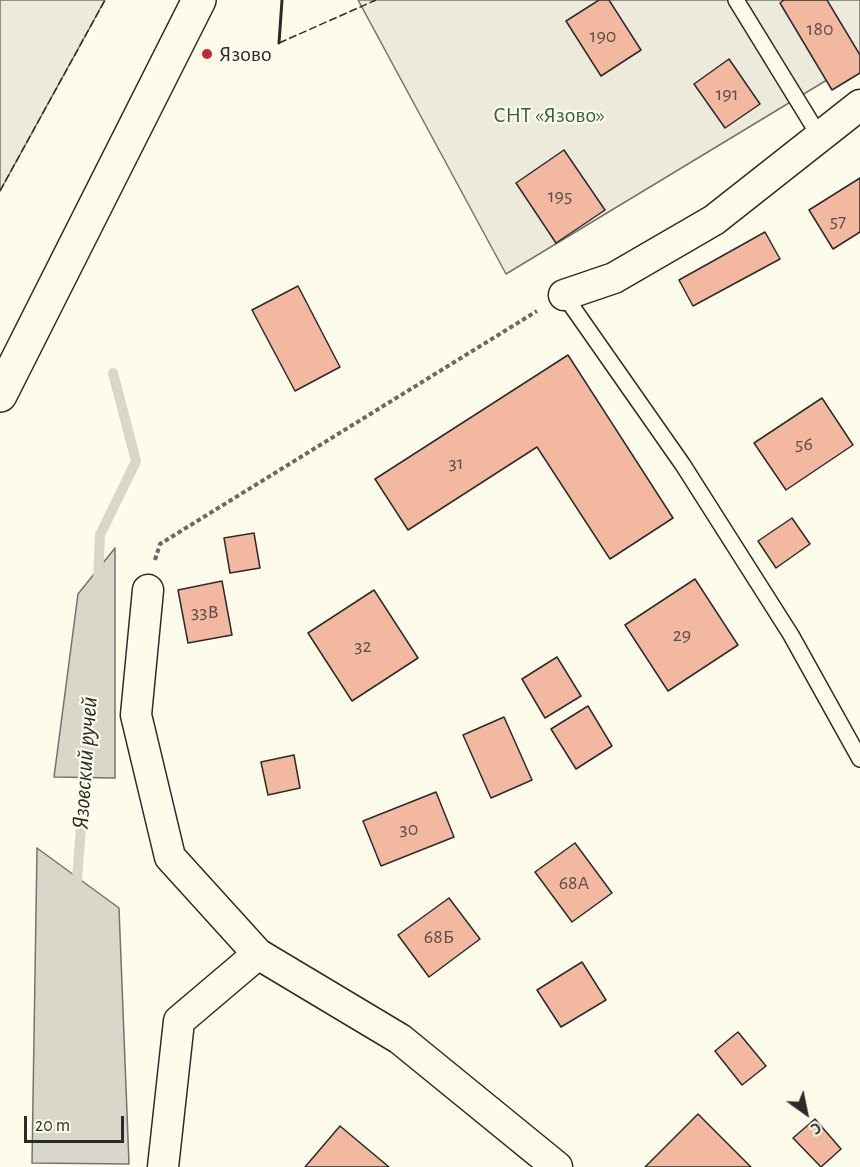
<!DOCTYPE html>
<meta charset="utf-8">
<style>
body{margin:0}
#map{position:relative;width:860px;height:1167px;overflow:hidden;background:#fdfbea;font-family:"Alegreya Sans",sans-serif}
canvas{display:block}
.north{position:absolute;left:776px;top:1083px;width:60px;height:60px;-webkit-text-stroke:4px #fdfbea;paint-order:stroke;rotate:147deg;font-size:16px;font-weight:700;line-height:24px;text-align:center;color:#2b2b2b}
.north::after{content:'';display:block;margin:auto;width:21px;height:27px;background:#2b2b2b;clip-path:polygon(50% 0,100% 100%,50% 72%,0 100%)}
.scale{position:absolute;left:24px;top:1116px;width:100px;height:27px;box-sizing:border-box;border:3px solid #2b2b2b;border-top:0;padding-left:8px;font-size:18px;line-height:21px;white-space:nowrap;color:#2b2b2b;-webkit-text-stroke:4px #fdfbea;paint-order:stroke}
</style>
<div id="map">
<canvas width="860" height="1167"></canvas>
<div class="north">С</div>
<div class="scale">20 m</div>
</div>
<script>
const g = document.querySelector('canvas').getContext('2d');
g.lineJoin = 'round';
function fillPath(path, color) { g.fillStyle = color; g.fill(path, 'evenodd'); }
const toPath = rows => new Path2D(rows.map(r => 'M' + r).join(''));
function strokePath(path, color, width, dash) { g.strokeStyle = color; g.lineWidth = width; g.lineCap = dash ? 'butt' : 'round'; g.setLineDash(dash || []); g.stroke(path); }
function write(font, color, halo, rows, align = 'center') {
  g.font = font + ' "Alegreya Sans",sans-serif'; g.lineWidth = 4.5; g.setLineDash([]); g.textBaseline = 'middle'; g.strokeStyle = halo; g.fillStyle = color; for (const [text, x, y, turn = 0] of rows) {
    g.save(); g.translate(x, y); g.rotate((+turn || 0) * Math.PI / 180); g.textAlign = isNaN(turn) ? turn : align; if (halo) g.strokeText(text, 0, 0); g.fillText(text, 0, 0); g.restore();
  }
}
const green = toPath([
 [0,0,105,0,0,191,0,0],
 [358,0,860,0,860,60,506,274,358,0]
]);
const water = toPath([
 [115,548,115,778,54,777,78,594,115,548],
 [37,848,119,908,129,1164,32,1163,37,848]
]);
const stream = toPath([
 [98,581,100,535,136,461,113,373],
 [76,892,86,764]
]);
const building = toPath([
 [599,0,609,0,641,50,601,76,566,21,599,0],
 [784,0,827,0,860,55,860,73,832,90,780,3,784,0],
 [729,59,760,104,725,128,694,84,729,59],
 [564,150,605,210,556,243,516,183,564,150],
 [860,178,860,232,833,249,809,210,860,178],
 [765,232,780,259,693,306,679,280,765,232],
 [298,286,340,367,295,391,252,310,298,286],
 [568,355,673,518,610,559,537,447,408,530,375,479,568,355],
 [822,398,853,445,786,490,754,443,822,398],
 [792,518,810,544,776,568,758,541,792,518],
 [254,533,260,568,230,573,224,538,254,533],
 [695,579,738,645,668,691,625,625,695,579],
 [222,581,232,635,188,643,178,590,222,581],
 [374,590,418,658,352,701,308,633,374,590],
 [557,657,581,696,545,718,522,679,557,657],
 [588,706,612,746,576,769,551,729,588,706],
 [504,717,532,780,491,798,463,735,504,717],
 [294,755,300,788,268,795,261,762,294,755],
 [436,792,454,837,381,866,363,821,436,792],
 [575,843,612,893,572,922,535,872,575,843],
 [449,898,480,939,429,977,398,935,449,898],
 [582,962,606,1000,561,1027,537,990,582,962],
 [738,1032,766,1066,742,1085,715,1051,738,1032],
 [698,1114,751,1167,645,1167,698,1114],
 [815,1119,841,1149,821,1167,793,1138,815,1119],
 [340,1126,389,1167,305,1167,340,1126]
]);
const path = toPath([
 [155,560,160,544,537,311]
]);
const service = toPath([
 [736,0,820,137],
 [564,295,683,465,791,635,860,759]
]);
const minor = toPath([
 [564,295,614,278,714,220,860,105],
 [148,590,136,715,170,857,258,954,400,1039,557,1167],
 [163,1167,179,1021,258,954]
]);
const secondary = toPath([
 [0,395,199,0]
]);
const fence = toPath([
 [279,43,376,0],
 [0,191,105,0]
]);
const wall = toPath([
 [279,43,282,0]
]);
const markers = [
 [207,54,6,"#c62828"]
];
const numberNames = [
 ["180",820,29],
 ["190",603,36],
 ["191",727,94],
 ["195",560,196],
 ["57",838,221],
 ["56",804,444],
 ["31",456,463],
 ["33В",205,612],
 ["29",682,635],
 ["32",363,646],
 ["30",409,829],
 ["68А",574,883],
 ["68Б",439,937]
];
const poiNames = [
 ["Язово",219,54]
];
const parkNames = [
 ["СНТ «Язово»",549,115]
];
const waterNames = [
 ["Язовский ручей",85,763,-86]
];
fillPath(green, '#ecebdb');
strokePath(green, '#74746e', 1.5);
fillPath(water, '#d8d7c9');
strokePath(water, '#74746e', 1.5);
strokePath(stream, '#d8d7c9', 10);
fillPath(building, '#f2b8a0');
strokePath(building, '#2b2b2b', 1.5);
strokePath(service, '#2b2b2b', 18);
strokePath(minor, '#2b2b2b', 33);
strokePath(secondary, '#2b2b2b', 36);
strokePath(path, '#6a6964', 4, [4.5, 3]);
strokePath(service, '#fdfbea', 15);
strokePath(minor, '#fdfbea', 30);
strokePath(secondary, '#fdfbea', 33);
strokePath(fence, '#2b2b2b', 1.5, [8, 3]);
strokePath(wall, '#2b2b2b', 3);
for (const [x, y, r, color] of markers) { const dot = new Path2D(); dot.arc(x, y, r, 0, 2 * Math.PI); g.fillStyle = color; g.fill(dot); strokePath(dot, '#fdfbea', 2); }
write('20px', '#5d4e48', null, numberNames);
write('22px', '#2b2b2b', '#fdfbea', poiNames, 'left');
write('22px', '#34623c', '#fdfbea', parkNames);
write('italic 24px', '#2b2b2b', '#fdfbea', waterNames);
</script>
